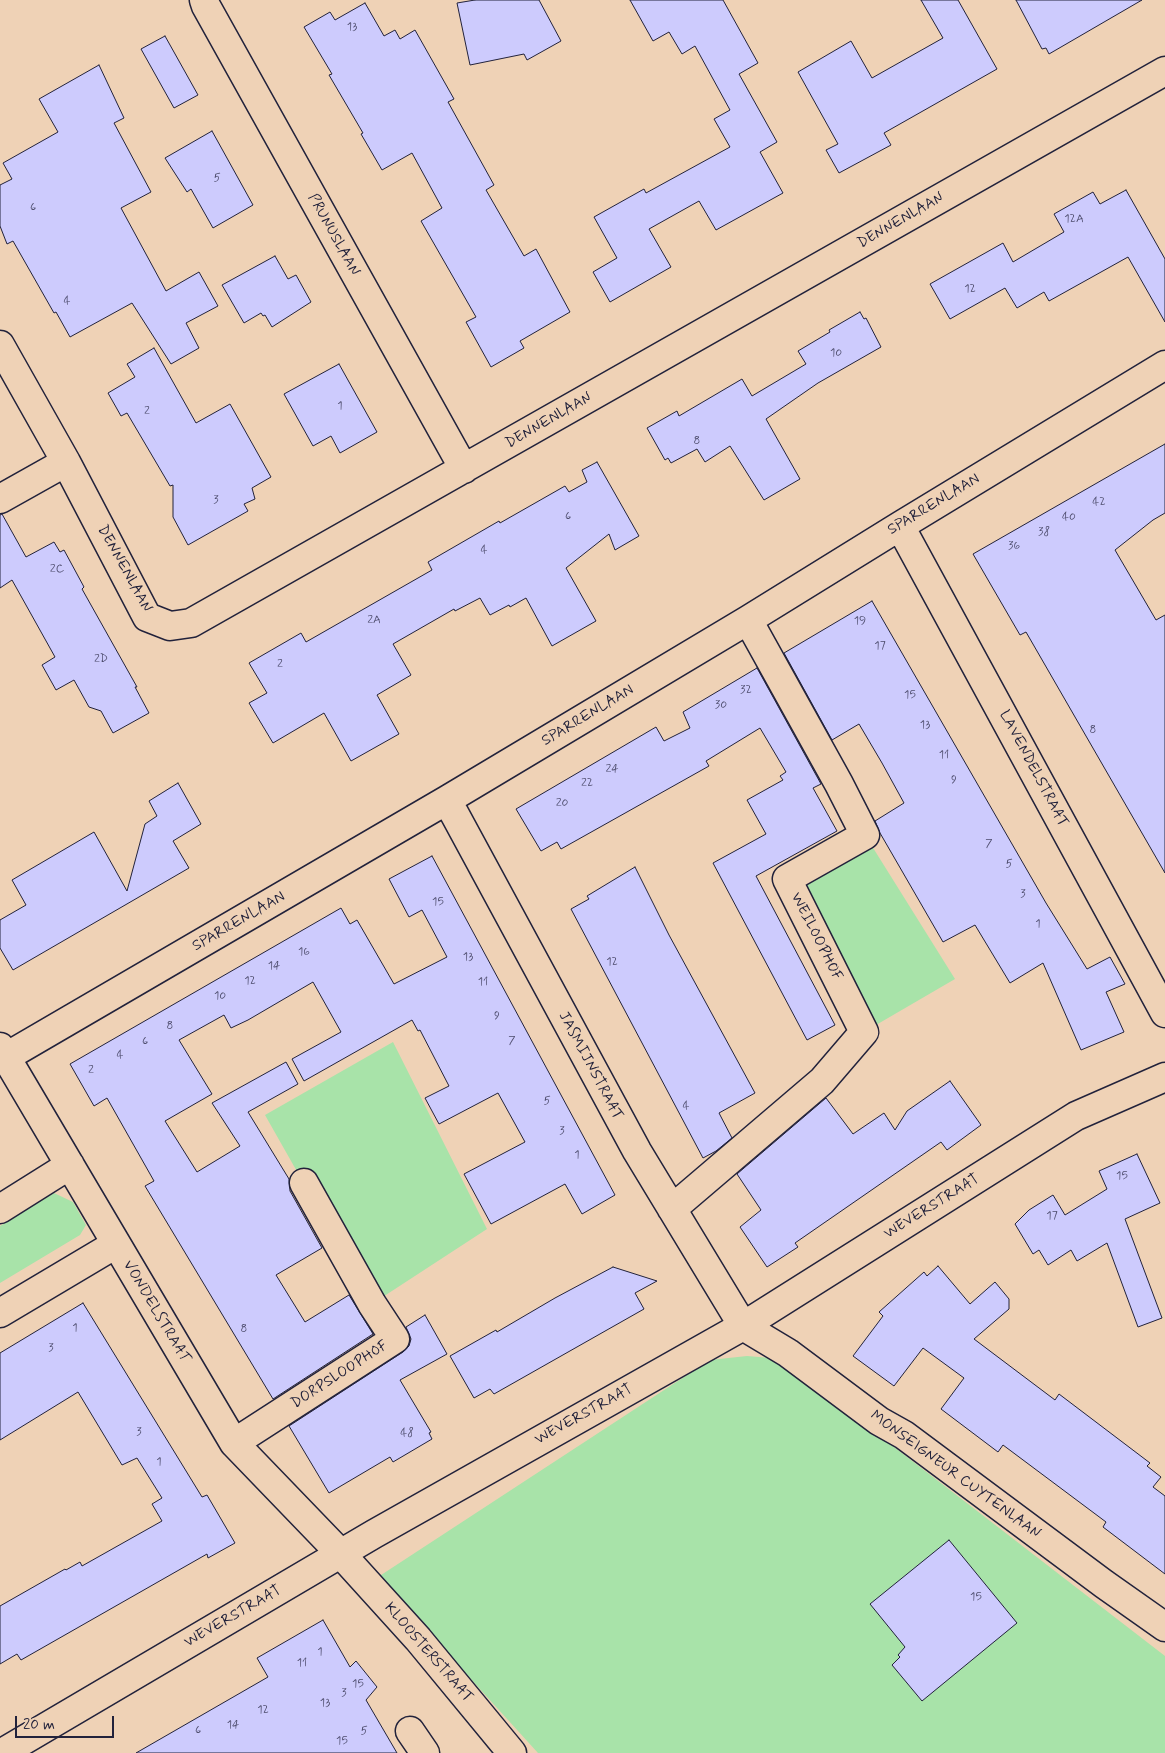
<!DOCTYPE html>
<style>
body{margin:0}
#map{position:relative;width:1165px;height:1753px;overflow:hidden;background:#efd2b6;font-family:Mynerve,sans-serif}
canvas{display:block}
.scale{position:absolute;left:15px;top:1716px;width:99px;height:22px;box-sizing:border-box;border:2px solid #22223b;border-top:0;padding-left:6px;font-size:15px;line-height:18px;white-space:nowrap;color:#22223b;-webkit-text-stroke:4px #efd2b6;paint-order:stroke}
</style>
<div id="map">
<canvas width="1165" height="1753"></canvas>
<div class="scale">20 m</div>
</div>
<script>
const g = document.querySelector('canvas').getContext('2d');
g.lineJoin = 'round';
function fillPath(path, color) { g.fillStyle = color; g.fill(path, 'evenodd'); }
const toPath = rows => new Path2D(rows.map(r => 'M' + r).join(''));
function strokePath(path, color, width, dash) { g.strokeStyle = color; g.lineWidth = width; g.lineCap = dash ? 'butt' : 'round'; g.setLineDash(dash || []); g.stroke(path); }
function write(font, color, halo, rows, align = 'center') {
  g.font = font + ' Mynerve,sans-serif'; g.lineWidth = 4; g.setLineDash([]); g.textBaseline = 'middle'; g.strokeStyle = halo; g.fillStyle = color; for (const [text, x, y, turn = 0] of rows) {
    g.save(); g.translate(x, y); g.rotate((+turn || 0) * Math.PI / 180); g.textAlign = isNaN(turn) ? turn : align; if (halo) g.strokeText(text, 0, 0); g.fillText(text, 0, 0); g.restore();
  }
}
const green = toPath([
 [865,835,955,979,864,1032,787,879],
 [393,1042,487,1229,372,1304,265,1115],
 [54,1193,73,1202,86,1225,80,1235,0,1283,0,1226],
 [747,1356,771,1358,889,1443,1165,1656,1165,1753,538,1753,378,1577,710,1360]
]);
const building = toPath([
 [475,0,539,0,561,41,527,60,524,54,470,65,457,3,475,0],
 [630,0,723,0,758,63,739,74,777,142,760,152,783,193,716,230,699,201,649,229,671,267,610,302,593,272,617,258,594,217,644,189,646,193,730,147,714,119,730,110,695,46,682,54,669,32,653,41,630,0],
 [921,0,958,0,997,69,884,133,891,145,839,173,826,150,838,144,798,72,851,41,872,78,943,38,921,0],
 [1016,0,1142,0,1049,54,1046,48,1042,49,1016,0],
 [365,3,384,36,395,30,400,39,415,30,454,99,448,102,494,185,486,190,524,256,536,249,570,312,520,341,524,348,491,367,466,322,476,317,421,221,442,208,412,153,382,170,361,134,363,133,329,75,332,74,304,27,330,12,335,20,365,3],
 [165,36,198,95,174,108,141,49,165,36],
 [99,65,124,118,114,123,151,192,121,208,166,291,199,272,218,306,186,323,199,348,171,364,132,303,70,337,56,312,54,313,13,241,7,244,0,226,0,185,12,179,3,163,58,132,39,99,99,65],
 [212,131,253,205,213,228,191,189,187,192,165,158,212,131],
 [1126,190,1165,259,1165,322,1128,257,1049,301,1044,292,1017,308,1005,288,950,319,930,284,1003,243,1013,262,1064,232,1054,214,1093,192,1100,204,1126,190],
 [275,256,288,279,296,275,311,302,272,327,265,315,263,316,261,313,244,323,222,285,275,256],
 [860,312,864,319,866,318,881,347,818,383,766,419,800,479,764,500,730,446,705,462,697,449,671,463,668,458,665,460,647,428,677,411,679,416,742,379,752,396,806,364,798,351,830,332,829,330,860,312],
 [154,348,196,423,230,404,271,477,252,488,255,499,244,504,248,511,188,545,173,517,173,485,170,486,127,413,121,416,108,393,135,377,127,364,154,348],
 [339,364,377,432,340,453,331,436,313,446,284,394,339,364],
 [1165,444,1165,513,1153,520,1115,550,1156,620,1165,615,1165,873,1026,632,1020,635,973,554,1165,444],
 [597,462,639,536,615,550,609,534,566,568,596,621,552,646,526,598,510,607,509,605,490,615,480,598,455,611,454,609,393,644,411,675,377,695,399,734,351,761,324,713,273,743,249,703,267,693,249,663,301,633,306,642,432,570,428,562,499,521,500,523,565,486,569,492,587,482,582,470,597,462],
 [2,514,26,557,54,542,60,552,64,550,84,587,82,589,137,687,135,687,149,713,113,733,101,711,89,707,74,680,56,690,42,665,55,657,12,580,0,588,0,515,2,514],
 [872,601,1046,903,1087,969,1110,957,1125,984,1106,992,1124,1032,1081,1050,1043,963,1010,983,975,925,943,942,880,833,875,821,904,803,882,763,859,724,832,740,784,653,872,601],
 [757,668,821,784,813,788,837,831,756,876,835,1025,807,1040,713,863,766,834,747,800,783,780,780,776,786,772,760,728,706,761,709,766,561,849,557,842,541,851,516,809,656,727,664,741,690,728,683,712,757,668],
 [178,783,201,824,173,841,189,868,13,970,0,948,0,920,26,905,12,880,94,832,127,891,145,824,157,816,149,801,178,783],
 [432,856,615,1195,582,1214,565,1184,491,1224,464,1174,525,1142,498,1093,439,1124,425,1098,449,1086,420,1030,418,1031,412,1020,304,1081,292,1059,341,1032,313,982,248,1020,231,1028,224,1015,179,1040,212,1094,165,1121,197,1172,240,1146,212,1103,286,1062,298,1084,248,1112,289,1179,290,1191,322,1248,276,1275,305,1322,349,1295,373,1334,273,1399,145,1186,154,1181,107,1098,94,1106,70,1064,341,908,350,924,357,920,394,984,447,957,422,910,409,917,389,879,432,856],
 [635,867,669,935,755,1093,719,1113,732,1138,716,1151,703,1158,571,909,589,899,587,896,635,867],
 [950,1081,981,1125,947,1150,941,1142,795,1243,798,1247,767,1267,740,1227,761,1210,737,1174,826,1098,853,1134,884,1113,895,1130,907,1111,950,1081],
 [1137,1154,1160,1203,1125,1219,1162,1318,1138,1327,1107,1243,1077,1261,1071,1250,1048,1265,1039,1250,1033,1254,1015,1224,1029,1210,1053,1195,1065,1215,1107,1189,1099,1171,1137,1154],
 [938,1266,970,1304,995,1282,1009,1299,1009,1309,974,1339,1055,1400,1059,1394,1150,1463,1147,1466,1161,1477,1153,1487,1165,1496,1165,1574,1103,1527,1106,1522,1003,1445,998,1452,941,1409,964,1378,923,1348,894,1386,853,1356,883,1316,879,1312,924,1272,927,1276,938,1266],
 [613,1267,657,1281,635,1293,644,1309,494,1394,490,1389,474,1398,450,1356,496,1330,497,1332,555,1298,613,1267],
 [83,1303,202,1497,207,1495,235,1543,208,1558,207,1554,21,1660,17,1654,0,1664,0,1606,65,1569,66,1570,80,1562,82,1566,162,1521,152,1504,162,1498,137,1458,122,1465,78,1392,0,1440,0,1353,83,1303],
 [425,1315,447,1354,400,1380,431,1432,429,1433,432,1439,393,1462,390,1457,329,1493,289,1426,403,1352,409,1346,411,1339,406,1327,425,1315],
 [949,1540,1017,1623,922,1701,892,1665,900,1657,898,1655,905,1647,870,1604,949,1540],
 [323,1620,350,1667,356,1661,377,1687,366,1700,397,1753,136,1753,268,1677,257,1658,323,1620]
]);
const minor = toPath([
 [204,0,206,6,464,469],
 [0,345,66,462],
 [0,499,66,462,147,617,170,626,191,623,1165,71],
 [900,526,1165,1013],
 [447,800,637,1151,743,1326,788,1353,879,1421,904,1435,1104,1584,1165,1627],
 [0,1047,234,1443,341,1554,418,1639,512,1753],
 [6,1057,447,800,748,620,900,526,1165,365],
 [0,1209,70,1165],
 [672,1209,822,1081,864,1032,787,879,865,835,839,784,748,620],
 [0,1313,116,1244],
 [234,1443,395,1339,372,1304,304,1183],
 [410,1731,425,1753],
 [2,1753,374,1534,743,1326,1076,1116,1165,1077]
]);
const numberNames = [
 ["13",352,27],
 ["5",217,178],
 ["6",33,207],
 ["12A",1074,219],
 ["12",970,289],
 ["4",67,301],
 ["10",836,353],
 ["1",340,406],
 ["2",147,411],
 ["8",697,441],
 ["3",216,500],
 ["42",1099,502],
 ["6",568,516],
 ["40",1069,517],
 ["38",1044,532],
 ["36",1014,546],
 ["4",484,550],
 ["2C",57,569],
 ["2A",374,620],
 ["19",860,621],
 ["17",880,646],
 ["2D",101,659],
 ["2",280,664],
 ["32",746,690],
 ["15",910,695],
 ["30",721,705],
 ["13",925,725],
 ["8",1093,730],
 ["11",944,755],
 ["24",612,769],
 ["9",954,780],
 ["22",587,783],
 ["20",562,803],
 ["7",989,844],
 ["5",1009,864],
 ["3",1023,894],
 ["15",438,902],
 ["1",1038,924],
 ["16",304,952],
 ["13",468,957],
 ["12",612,962],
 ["14",274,966],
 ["12",250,981],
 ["11",483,982],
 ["10",220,996],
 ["9",497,1016],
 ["8",170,1026],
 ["6",145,1041],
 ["7",512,1041],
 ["4",120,1055],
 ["2",91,1070],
 ["5",547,1101],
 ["4",686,1106],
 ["3",562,1131],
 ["1",577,1155],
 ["15",1122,1176],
 ["17",1052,1216],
 ["1",75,1328],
 ["8",244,1329],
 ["3",51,1348],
 ["3",139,1432],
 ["48",407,1433],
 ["1",159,1462],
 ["15",976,1597],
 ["1",320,1652],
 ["11",302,1663],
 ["15",358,1684],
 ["3",344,1693],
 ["13",325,1703],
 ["12",263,1710],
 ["14",233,1725],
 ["6",198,1730],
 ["5",364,1731],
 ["15",342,1741]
];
const streetNames = [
 ["DENNENLAAN",901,221,-30],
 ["PRUNUSLAAN",333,235,61],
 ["DENNENLAAN",549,421,-30],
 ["SPARRENLAAN",934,505,-31],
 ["DENNENLAAN",124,569,61],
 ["SPARRENLAAN",588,716,-31],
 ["LAVENDELSTRAAT",1033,769,62],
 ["SPARRENLAAN",239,922,-30],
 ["WEILOOPHOF",816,937,63],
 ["JASMIJNSTRAAT",590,1066,62],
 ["WEVERSTRAAT",932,1207,-32],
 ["VONDELSTRAAT",156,1312,59],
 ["DORPSLOOPHOF",340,1375,-33],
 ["WEVERSTRAAT",584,1415,-29],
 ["MONSEIGNEUR CUYTENLAAN",955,1475,36],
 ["WEVERSTRAAT",233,1617,-30],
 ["KLOOSTERSTRAAT",428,1653,49]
];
fillPath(green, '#a8e3a9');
fillPath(building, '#cdcbfd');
strokePath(building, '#22223b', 1);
strokePath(minor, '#22223b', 31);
strokePath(minor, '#efd2b6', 28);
write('12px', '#4d4c6c', null, numberNames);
write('15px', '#22223b', '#efd2b6', streetNames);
</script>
